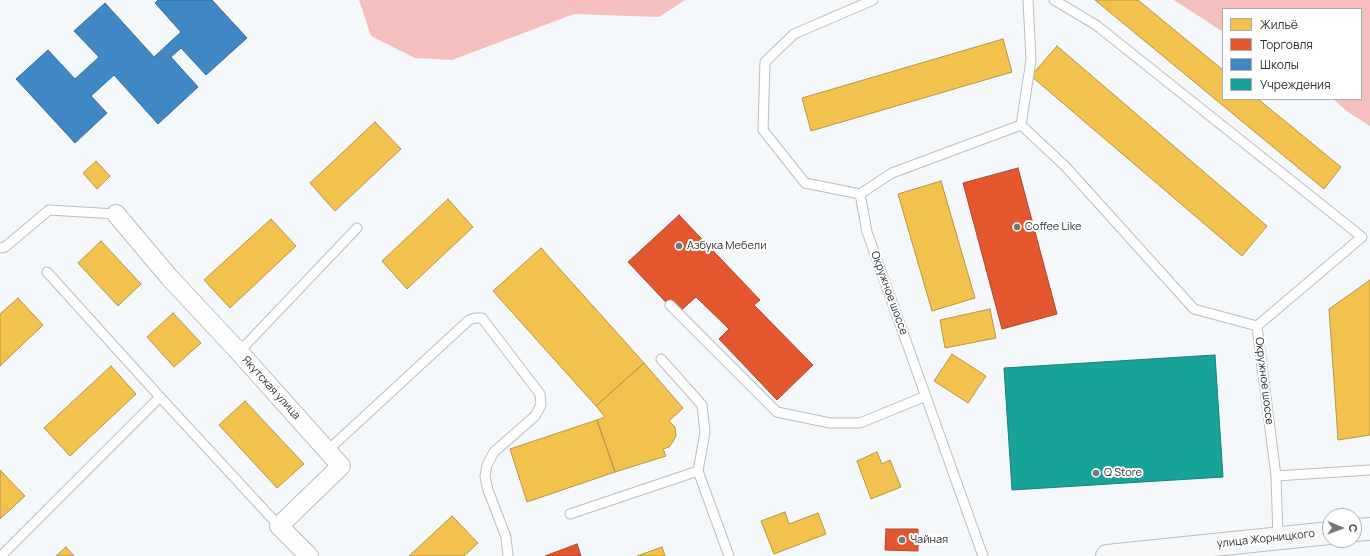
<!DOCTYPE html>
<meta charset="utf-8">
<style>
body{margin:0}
#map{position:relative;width:1370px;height:556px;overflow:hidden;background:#f5f8fb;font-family:Manrope,sans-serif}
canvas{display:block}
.legend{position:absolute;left:1222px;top:8px;width:140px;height:92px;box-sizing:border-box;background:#fff;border:1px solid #abacad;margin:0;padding:5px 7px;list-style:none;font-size:12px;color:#2d3033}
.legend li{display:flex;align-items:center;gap:8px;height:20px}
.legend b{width:20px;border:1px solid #abacad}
.north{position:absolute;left:1322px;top:508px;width:40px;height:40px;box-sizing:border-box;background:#fff;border:1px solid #abacad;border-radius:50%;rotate:91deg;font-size:11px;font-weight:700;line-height:16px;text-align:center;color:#2d3033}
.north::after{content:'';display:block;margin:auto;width:14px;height:18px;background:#737679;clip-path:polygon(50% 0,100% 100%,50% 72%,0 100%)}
</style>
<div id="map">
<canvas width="1370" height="556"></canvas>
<ul class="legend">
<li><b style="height:11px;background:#f2c14e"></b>Жильё</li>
<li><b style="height:11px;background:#e4572e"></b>Торговля</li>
<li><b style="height:11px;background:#3f88c5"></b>Школы</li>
<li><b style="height:11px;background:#17a398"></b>Учреждения</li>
</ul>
<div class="north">С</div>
</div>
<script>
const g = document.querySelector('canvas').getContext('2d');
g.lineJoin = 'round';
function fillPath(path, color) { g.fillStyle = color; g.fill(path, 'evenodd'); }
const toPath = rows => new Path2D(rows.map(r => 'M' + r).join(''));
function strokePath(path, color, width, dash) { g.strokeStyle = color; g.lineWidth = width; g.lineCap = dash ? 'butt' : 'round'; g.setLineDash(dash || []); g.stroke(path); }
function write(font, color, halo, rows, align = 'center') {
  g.font = font + ' Manrope,sans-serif'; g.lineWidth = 4; g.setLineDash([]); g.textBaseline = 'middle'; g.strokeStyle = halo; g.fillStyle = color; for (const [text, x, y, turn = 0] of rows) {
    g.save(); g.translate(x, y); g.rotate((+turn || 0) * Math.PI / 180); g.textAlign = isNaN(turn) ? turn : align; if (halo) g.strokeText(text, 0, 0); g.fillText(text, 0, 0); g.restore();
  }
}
const water = toPath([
 [359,0,685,0,659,17,574,14,452,60,415,58,371,36],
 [1174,0,1370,0,1370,126,1348,112,1333,99,1361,99,1361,9,1223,9,1223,32]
]);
const homes = toPath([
 [1095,0,1138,0,1223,70,1223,99,1258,99,1341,167,1324,189,1095,0],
 [1003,39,1012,72,811,131,802,98,1003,39],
 [1057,46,1267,226,1242,256,1031,76,1057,46],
 [375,122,401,149,335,211,310,183,375,122],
 [96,161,110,176,97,189,83,173,96,161],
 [941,181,975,298,932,311,898,194,941,181],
 [448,199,473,227,407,289,382,261,448,199],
 [271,219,296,246,230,308,204,280,271,219],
 [101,241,141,284,118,306,78,263,101,241],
 [541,248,644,363,596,406,493,291,541,248],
 [1370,280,1370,435,1338,440,1329,309,1370,280],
 [18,298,43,325,0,366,0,314,18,298],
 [990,309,996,338,945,348,940,320,990,309],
 [173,313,201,343,174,367,147,337,173,313],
 [952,354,986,376,968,403,934,381,952,354],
 [644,363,683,408,669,421,675,427,676,436,672,443,669,447,663,449,666,456,615,472,597,420,605,417,596,406,644,363],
 [111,366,136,394,70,456,44,428,111,366],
 [245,401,304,464,277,488,219,425,245,401],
 [597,420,615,472,527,502,510,449,597,420],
 [877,452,882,464,890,460,901,487,871,499,857,461,877,452],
 [0,470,25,496,0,519,0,470],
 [785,512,789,524,818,513,826,534,774,554,761,521,785,512],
 [452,516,478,543,464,556,409,556,452,516],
 [66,547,74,556,56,556,66,547],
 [662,547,665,556,637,556,662,547]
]);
const shops = toPath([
 [1018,168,1057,314,1002,329,963,183,1018,168],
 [679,215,760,300,754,305,813,365,777,400,719,339,729,329,696,297,677,314,628,262,679,215],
 [886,529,918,529,918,551,885,550,886,529],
 [577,544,581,556,545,556,577,544]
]);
const schools = toPath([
 [158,0,212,0,247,38,206,75,181,48,171,57,198,87,158,124,114,75,91,96,107,113,75,143,16,79,48,50,75,79,99,57,74,31,105,3,154,57,181,32,155,3,158,0]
]);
const public = toPath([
 [1215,355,1223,477,1012,490,1004,368,1215,355]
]);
const lane = toPath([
 [1054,0,1096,25,1362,237,1257,326],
 [1021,125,1031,60,1028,0],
 [860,194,805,183,763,130,765,62,794,34,873,0],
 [0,248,5,247,49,210,116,214],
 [47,272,160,397],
 [670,305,777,412,830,423,860,423,926,396],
 [239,352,357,228],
 [661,359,702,405,705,432,698,471],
 [327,451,469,320,475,318,482,318,540,394,541,405,535,416,494,452,487,465,485,477,488,490,506,537,508,556],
 [1276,476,1370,470],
 [570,514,698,471,729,556],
 [1,556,160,397,279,526],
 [983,556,867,232,860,194,892,173,1021,125,1065,166,1194,309,1257,326,1276,476,1278,538]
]);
const street = toPath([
 [116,214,169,277,239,352,341,466,279,526,309,556]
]);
const secondary = toPath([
 [1354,530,1370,529],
 [1107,556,1330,533]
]);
const markers = [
 [1017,227,4,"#737679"],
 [679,246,4,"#737679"],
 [1096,473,4,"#737679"],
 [902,540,4,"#737679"]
];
const poiNames = [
 ["Coffee Like",1025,227],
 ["Азбука Мебели",687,246],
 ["Q Store",1104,473],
 ["Чайная",910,540]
];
const streetNames = [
 ["Окружное шоссе",889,293,70],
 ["Окружное шоссе",1264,381,83],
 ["Якутская улица",271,388,48],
 ["улица Жорницкого",1266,539,-6]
];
fillPath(water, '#f4bfbc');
fillPath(homes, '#f2c14e');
strokePath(homes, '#b79646', 1);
fillPath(shops, '#e4572e');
strokePath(shops, '#ad4b30', 1);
fillPath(schools, '#3f88c5');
strokePath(schools, '#3a6e99', 1);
fillPath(public, '#17a398');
strokePath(public, '#1e807a', 1);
strokePath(lane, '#bbbec1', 11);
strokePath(street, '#bbbec1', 20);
strokePath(secondary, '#bbbec1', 24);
strokePath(lane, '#fefefe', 9);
strokePath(street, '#fefefe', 18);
strokePath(secondary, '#f5f7f9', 22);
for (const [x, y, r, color] of markers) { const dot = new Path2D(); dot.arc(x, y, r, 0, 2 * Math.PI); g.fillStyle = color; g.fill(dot); strokePath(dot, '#fff', 1.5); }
write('11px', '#2d3033', '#fff', poiNames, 'left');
write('11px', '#2d3033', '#fff', streetNames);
</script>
